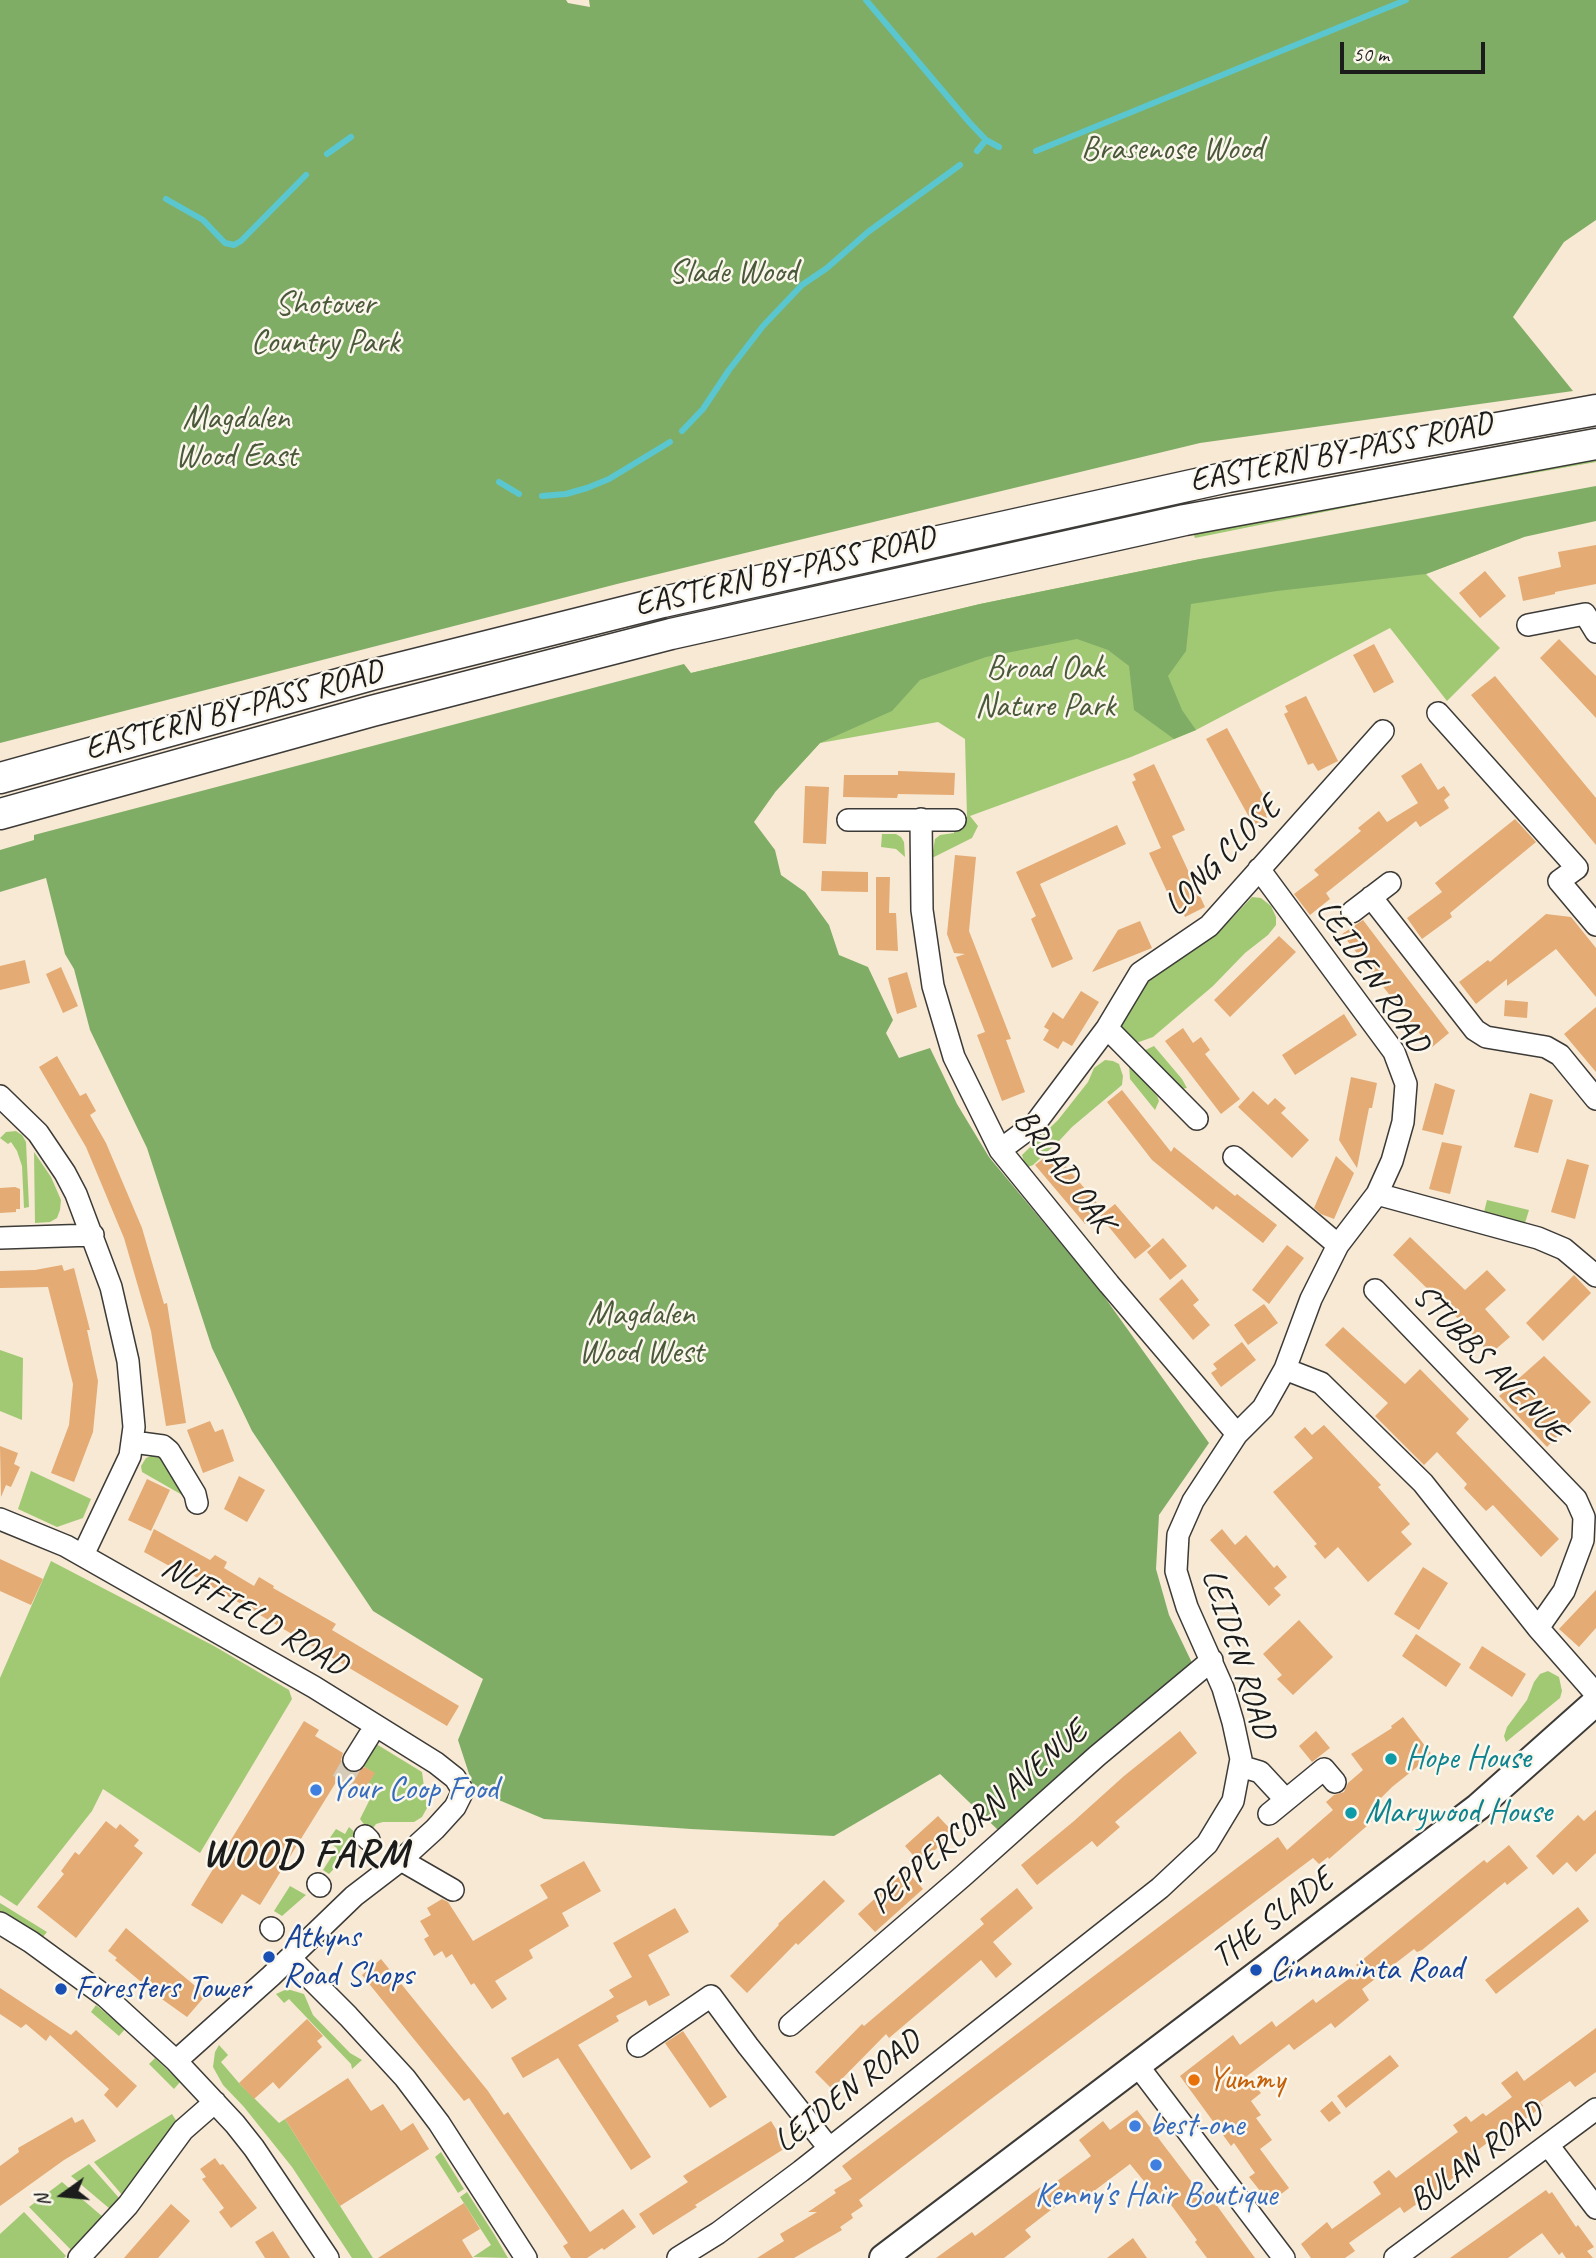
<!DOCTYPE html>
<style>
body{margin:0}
#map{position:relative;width:1596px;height:2258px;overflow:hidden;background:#f7e9d4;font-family:Caveat,sans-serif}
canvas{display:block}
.north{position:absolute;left:28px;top:2160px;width:70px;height:70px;-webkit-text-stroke:5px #fbf7ec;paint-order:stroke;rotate:255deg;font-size:19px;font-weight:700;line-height:28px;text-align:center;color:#1c1c1c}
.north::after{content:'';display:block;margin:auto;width:24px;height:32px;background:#1c1c1c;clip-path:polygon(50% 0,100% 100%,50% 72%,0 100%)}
.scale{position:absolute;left:1340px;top:42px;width:145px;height:32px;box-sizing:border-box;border:4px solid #1c1c1c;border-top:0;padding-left:9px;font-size:21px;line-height:24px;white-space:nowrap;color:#1c1c1c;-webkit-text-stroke:5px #fbf7ec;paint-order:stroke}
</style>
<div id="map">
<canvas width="1596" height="2258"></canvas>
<div class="north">N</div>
<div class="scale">50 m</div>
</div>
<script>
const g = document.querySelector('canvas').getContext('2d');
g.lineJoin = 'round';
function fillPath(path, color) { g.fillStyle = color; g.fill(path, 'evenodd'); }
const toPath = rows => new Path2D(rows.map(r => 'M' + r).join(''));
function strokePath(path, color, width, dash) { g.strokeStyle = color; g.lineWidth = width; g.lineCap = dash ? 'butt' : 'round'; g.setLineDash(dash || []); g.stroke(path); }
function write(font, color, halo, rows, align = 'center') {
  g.font = font + ' Caveat,sans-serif'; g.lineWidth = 5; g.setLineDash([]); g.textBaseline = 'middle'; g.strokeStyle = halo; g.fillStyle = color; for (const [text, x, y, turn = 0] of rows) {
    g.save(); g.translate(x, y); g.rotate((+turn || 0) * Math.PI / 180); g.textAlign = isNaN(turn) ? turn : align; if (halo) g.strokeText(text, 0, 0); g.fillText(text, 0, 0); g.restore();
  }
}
const green = toPath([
 [1596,455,1596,462,1398,497,1195,538,1192,531],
 [1524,537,1426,574,1500,648,1447,701,1390,628,1196,730,1131,757,970,816,978,826,972,838,932,858,935,839,940,835,954,833,954,823,967,817,965,739,938,722,820,743,776,791,691,673,980,604,1200,559],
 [882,834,896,834,901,837,904,842,905,857,896,849,881,847],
 [1252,897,1261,898,1271,906,1276,917,1276,925,1268,935,1245,953,1213,986,1153,1037,1139,1042,1132,1041,1123,1030,1121,1023,1143,986,1153,976,1194,946,1218,933],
 [1154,1046,1182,1079,1187,1088,1181,1089,1141,1052],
 [1105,1060,1113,1061,1119,1064,1123,1076,1122,1085,1072,1127,1059,1141,1033,1165,1028,1167,1025,1165,1022,1155,1058,1120,1088,1082,1094,1068],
 [1129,1065,1157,1096,1159,1101,1155,1110,1130,1079],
 [16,1131,22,1135,26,1142,29,1207,24,1208,22,1166,17,1151,11,1142,8,1144,0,1138,6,1132],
 [34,1152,51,1177,61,1200,60,1210,57,1218,50,1222,35,1223],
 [1487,1200,1529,1210,1525,1223,1484,1212],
 [0,1350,23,1358,22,1420,0,1411],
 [159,1453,184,1496,142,1472,141,1466,146,1458],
 [31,1471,91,1499,83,1518,57,1527,18,1509],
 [51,1561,214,1646,289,1690,292,1699,200,1853,103,1789,92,1811,17,1906,0,1895,0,1678],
 [1548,1671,1559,1677,1562,1691,1560,1698,1506,1742,1504,1736,1507,1727,1527,1700,1534,1682,1540,1674],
 [373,1742,422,1772,427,1808,422,1817,414,1822,383,1822,376,1824,370,1832,360,1819,370,1799,362,1794,374,1773,357,1762],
 [349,1827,362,1839,329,1874,323,1870,337,1848,327,1842,336,1829,345,1834],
 [290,1886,306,1895,282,1916,274,1911],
 [0,1903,47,1932,42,1938,0,1913],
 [287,1989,304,1994,313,2015,350,2053,362,2060,352,2069,351,2064,289,1999,284,2003,276,1994],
 [96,2005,125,2029,119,2036,91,2012],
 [219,2045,228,2055,221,2062,239,2083,279,2123,285,2119,373,2258,352,2258,292,2167,244,2107,223,2085,213,2067,215,2052],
 [155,2058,180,2082,174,2089,149,2064],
 [172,2114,177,2122,123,2196,94,2162],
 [441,2152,464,2189,458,2193,435,2157],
 [89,2164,120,2199,110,2209,71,2176],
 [62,2182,103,2217,72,2251,29,2207],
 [467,2192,494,2234,508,2258,473,2257,491,2245,460,2197],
 [24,2212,66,2256,64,2258,0,2258,0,2234]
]);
const forest = toPath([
 [0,0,566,0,568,3,590,7,589,0,1596,0,1596,220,1564,242,1513,317,1573,391,1200,443,617,584,0,743],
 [1596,486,1596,521,1524,537,1426,574,1277,591,1191,604,1186,651,1168,676,1182,710,1196,730,1174,739,1134,710,1129,666,1108,650,1077,639,986,657,920,680,892,711,820,743,776,791,754,822,775,850,781,875,805,892,829,925,839,955,868,967,893,1020,886,1033,899,1058,930,1048,957,1104,989,1157,1098,1288,1209,1443,1159,1515,1156,1569,1169,1615,1195,1669,998,1830,940,1774,834,1836,691,1829,544,1819,494,1798,472,1783,458,1740,483,1679,373,1611,252,1431,212,1348,147,1148,90,1030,74,969,65,954,46,878,0,892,0,850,34,840,34,835,684,664,691,673,980,604,1200,559]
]);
const stream = toPath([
 [866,0,969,122,986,140,999,147],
 [977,151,986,140],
 [1036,151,1406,0],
 [327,154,351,137],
 [166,199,203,220,225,243,234,245,241,241,306,175],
 [682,431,703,409,729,370,763,326,802,285,827,268,868,232,960,165],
 [499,482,519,494],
 [542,496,566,494,587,488,609,479,670,442]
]);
const building = toPath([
 [1596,545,1596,584,1555,592,1555,594,1523,601,1518,577,1561,567,1558,552],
 [1485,571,1506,596,1480,618,1459,593],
 [1559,639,1596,676,1596,718,1540,658],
 [1374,644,1394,682,1374,693,1353,655],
 [1495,676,1596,798,1596,845,1471,695],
 [1306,696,1338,761,1318,771,1313,763,1308,765,1284,714,1288,712,1285,706],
 [1227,728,1272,811,1266,815,1268,821,1255,828,1206,739],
 [1421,763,1438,790,1444,786,1450,795,1444,800,1449,808,1420,827,1416,821,1326,893,1330,899,1310,915,1294,894,1319,875,1314,870,1361,831,1358,828,1379,811,1387,822,1418,803,1401,776],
 [1154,764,1185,830,1172,836,1205,907,1185,917,1181,908,1176,911,1149,853,1161,848,1132,782,1136,780,1133,774],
 [898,771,955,773,954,795,898,794,897,798,843,797,844,775,898,775],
 [805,786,829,787,826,844,803,843],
 [1515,819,1536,842,1450,913,1452,917,1422,939,1407,918,1442,892,1435,883],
 [1117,825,1126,844,1040,884,1073,959,1052,968,1031,919,1036,916,1016,872],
 [955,855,976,857,969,931,1011,1039,1006,1040,1025,1092,1002,1101,977,1035,985,1032,956,957,965,954,954,953,947,934],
 [822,871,868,872,868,892,821,891],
 [876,877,890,877,889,913,896,913,898,951,876,950],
 [1546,914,1571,917,1596,948,1596,997,1556,949,1507,986,1507,979,1476,1004,1459,982,1488,960,1490,962],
 [1363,920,1449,1033,1431,1048,1342,934],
 [1140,921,1152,948,1092,972,1118,930],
 [1279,936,1296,952,1230,1017,1214,1000],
 [25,960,30,983,0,990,0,966],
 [61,967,78,1006,63,1013,46,974],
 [907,972,917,1007,897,1014,888,978],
 [1081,991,1099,1002,1072,1046,1063,1041,1058,1049,1043,1040,1049,1030,1044,1027,1053,1012,1063,1019],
 [1505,1000,1528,1002,1527,1018,1504,1016],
 [1596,1007,1596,1072,1564,1034],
 [1344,1014,1357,1035,1295,1075,1282,1055],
 [1183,1028,1193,1043,1201,1037,1210,1050,1205,1054,1240,1099,1221,1114,1165,1041],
 [57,1056,80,1096,86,1093,96,1111,90,1115,106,1143,142,1228,164,1304,167,1303,186,1423,166,1426,151,1331,124,1238,86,1147,39,1067],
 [1351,1077,1377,1083,1372,1108,1369,1108,1357,1168,1339,1140],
 [1435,1083,1455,1090,1443,1135,1422,1130],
 [1122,1090,1171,1152,1174,1147,1235,1196,1237,1194,1277,1225,1263,1243,1216,1206,1213,1210,1152,1160,1107,1102],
 [1253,1091,1268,1105,1275,1098,1286,1108,1281,1113,1309,1140,1292,1158,1238,1107],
 [1530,1093,1553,1100,1538,1153,1514,1147],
 [1442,1142,1462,1146,1450,1194,1429,1189],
 [1053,1151,1102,1209,1085,1224,1035,1165],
 [1336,1156,1354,1173,1334,1219,1321,1214,1314,1208],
 [1567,1159,1589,1165,1575,1219,1551,1212],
 [15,1187,20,1189,20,1209,16,1209,16,1212,0,1213,0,1188],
 [1115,1204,1151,1246,1135,1259,1100,1216],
 [1410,1237,1465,1290,1487,1270,1506,1290,1485,1309,1510,1337,1490,1354,1443,1302,1442,1303,1393,1255],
 [1163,1238,1187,1266,1170,1280,1147,1252],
 [1287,1245,1304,1258,1269,1304,1252,1290],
 [62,1265,64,1271,74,1268,90,1330,87,1330,98,1381,93,1432,74,1482,51,1473,69,1425,73,1384,48,1287,0,1288,0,1271,35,1270],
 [1574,1275,1591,1293,1543,1341,1526,1323],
 [1182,1279,1199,1300,1193,1305,1210,1325,1193,1340,1159,1299],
 [1264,1304,1278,1323,1248,1345,1234,1325],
 [1343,1327,1405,1384,1420,1369,1469,1419,1456,1433,1559,1539,1541,1557,1493,1505,1486,1511,1464,1488,1467,1484,1437,1452,1424,1465,1375,1416,1388,1403,1325,1345],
 [1242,1342,1256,1360,1221,1387,1211,1373,1217,1369,1213,1364],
 [1544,1356,1591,1402,1547,1447,1499,1396],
 [210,1421,215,1432,223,1429,234,1461,203,1473,187,1430],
 [1324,1425,1381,1485,1378,1487,1410,1524,1401,1532,1412,1544,1368,1582,1338,1547,1325,1559,1314,1546,1317,1544,1273,1492,1313,1458,1294,1437,1305,1427,1312,1435],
 [0,1446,18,1453,14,1464,20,1467,11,1487,6,1485,1,1497],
 [239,1476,265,1490,247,1522,224,1509],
 [147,1479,170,1490,151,1531,128,1520],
 [154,1529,210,1560,215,1555,227,1562,224,1568,254,1586,259,1577,274,1586,273,1588,336,1624,332,1630,459,1706,447,1726,184,1570,182,1573,144,1552],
 [1222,1529,1235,1545,1246,1535,1274,1568,1277,1565,1287,1577,1274,1588,1281,1595,1269,1606,1210,1540],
 [0,1559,43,1579,31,1605,0,1591],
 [1423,1567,1448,1583,1419,1630,1394,1614],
 [1596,1590,1596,1628,1579,1647,1559,1629],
 [1299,1620,1333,1657,1293,1695,1277,1679,1282,1675,1263,1654],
 [1416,1634,1461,1664,1446,1687,1402,1656],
 [1482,1646,1526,1674,1512,1697,1469,1668],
 [1403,1717,1432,1755,1392,1787,1369,1810,1376,1818,1329,1859,1328,1857,1319,1864,1313,1858,987,2102,859,2200,863,2206,851,2214,853,2218,840,2227,842,2230,794,2258,757,2258,784,2241,780,2234,817,2212,808,2212,836,2193,834,2190,852,2179,842,2166,1278,1837,1287,1850,1333,1810,1326,1802,1334,1795,1344,1792,1348,1783,1363,1770,1351,1754,1392,1728,1391,1726],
 [304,1721,319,1730,315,1736,343,1753,341,1760,347,1771,354,1773,365,1767,375,1773,362,1794,338,1779,260,1905,242,1894,222,1924,191,1905],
 [1180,1731,1197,1753,1115,1822,1120,1827,1097,1847,1092,1841,1037,1885,1021,1865,1074,1821,1124,1776],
 [1316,1731,1330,1748,1312,1762,1299,1746],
 [1596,1810,1596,1853,1576,1872,1567,1862,1553,1875,1536,1856,1578,1815,1584,1821],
 [938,1816,954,1833,920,1863,905,1846],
 [106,1821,116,1829,120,1824,139,1840,134,1846,143,1853,76,1938,37,1907,64,1874,61,1871,75,1852,79,1855],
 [1509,1845,1528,1868,1507,1885,1505,1882,1422,1950,1417,1952,1414,1949,1362,1989,1369,2000,1335,2028,1331,2023,1294,2050,1289,2044,1247,2076,1261,2093,1251,2101,1261,2115,1256,2118,1272,2140,1260,2149,1289,2188,1276,2198,1272,2192,1265,2197,1249,2177,1255,2173,1234,2143,1231,2146,1180,2076,1233,2035,1240,2045,1272,2021,1276,2027,1313,1999,1316,2003,1361,1970,1356,1965,1484,1860,1487,1863],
 [584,1861,601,1891,562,1913,569,1926,529,1950,533,1958,495,1981,507,1999,492,2009,474,1983,471,1985,452,1954,446,1958,442,1951,434,1956,424,1939,429,1936,420,1921,431,1915,427,1908,442,1899,448,1902,473,1941,548,1898,540,1885],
 [906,1870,923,1889,875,1932,858,1914],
 [824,1880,845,1901,798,1945,796,1943,747,1993,730,1976,779,1925,778,1924],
 [1017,1888,1033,1908,993,1942,1012,1964,996,1978,981,1960,889,2038,886,2034,832,2089,815,2072,862,2024,864,2026,984,1924,980,1919],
 [1578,1907,1589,1921,1496,1994,1485,1980],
 [675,1908,689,1932,648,1955,670,1995,649,2006,646,2000,616,2016,619,2021,578,2045,651,2157,631,2170,558,2058,523,2078,511,2058,614,1997,609,1990,632,1977,613,1943],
 [126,1928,206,1995,187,2017,159,1997,115,1960,117,1958,108,1951],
 [381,1959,488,2091,504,2115,508,2112,590,2232,623,2209,636,2227,604,2250,602,2248,587,2258,571,2258,563,2246,568,2243,469,2098,464,2101,362,1975],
 [0,1988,71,2035,76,2030,137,2086,117,2108,104,2095,109,2089,50,2035,46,2041,26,2024,21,2028,0,2014],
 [307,2019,323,2036,317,2041,322,2047,279,2089,273,2082,254,2099,239,2083],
 [1596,2028,1596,2072,1575,2087,1570,2081,1540,2102,1543,2106,1516,2126,1514,2123,1459,2164,1463,2170,1444,2185,1404,2213,1400,2207,1349,2243,1355,2251,1345,2258,1311,2258,1301,2244,1327,2222,1332,2229,1381,2194,1373,2182,1389,2170,1396,2178,1458,2132,1453,2125,1466,2116,1471,2122,1483,2113,1486,2116,1512,2097,1501,2083,1517,2071,1524,2081],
 [683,2031,727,2097,710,2108,665,2043],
 [1390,2055,1399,2066,1346,2108,1337,2096],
 [348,2078,371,2111,383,2104,401,2131,413,2123,429,2149,340,2206,285,2119],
 [1332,2101,1341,2113,1329,2122,1320,2111],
 [1137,2110,1194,2185,1197,2183,1213,2205,1215,2203,1255,2258,1207,2258,1195,2242,1197,2240,1163,2194,1158,2198,1130,2164,1090,2194,1088,2191,1073,2202,1069,2196,1025,2230,1031,2237,1004,2258,936,2258,972,2232,975,2236,1042,2186,1045,2190,1091,2156,1079,2140,1103,2121,1110,2130],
 [72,2117,75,2123,83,2119,96,2141,64,2160,0,2206,0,2166,19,2152,18,2148],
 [771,2121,787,2147,695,2205,697,2207,653,2235,639,2214,688,2182,683,2176],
 [215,2158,220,2165,223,2164,257,2208,231,2228,219,2212,224,2208,202,2179,206,2177,200,2169],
 [1546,2190,1549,2194,1552,2192,1576,2227,1578,2225,1594,2247,1587,2251,1593,2258,1566,2258,1562,2252,1559,2255,1542,2233,1508,2258,1450,2258],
 [464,2203,480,2229,462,2240,473,2258,378,2258],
 [171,2204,190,2221,158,2258,124,2258],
 [273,2231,290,2258,265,2258,255,2242],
 [1133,2238,1147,2258,1107,2258]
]);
const minorTunnel = toPath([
 [342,1781,354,1760]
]);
const minor = toPath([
 [1528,625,1585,614,1596,632],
 [1438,713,1577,868,1559,881,1596,925],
 [921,819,922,910,933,986,954,1057,1000,1150,1109,1284,1237,1434],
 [848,820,955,820],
 [1371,897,1475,1030,1486,1037,1546,1047,1560,1055,1596,1099],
 [1352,912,1390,883],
 [1107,1028,1197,1119],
 [0,1096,38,1133,65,1173,76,1194,111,1287,128,1361,134,1427,130,1456,83,1555],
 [1000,1150,1035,1124,1107,1028,1140,973,1209,926,1383,731],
 [1234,1157,1338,1245],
 [1377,1194,1538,1238,1564,1249,1596,1276],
 [0,1238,93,1235],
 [1375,1290,1576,1499,1584,1517,1583,1540,1564,1591,1538,1628],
 [1285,1369,1321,1383,1423,1483,1538,1628,1596,1694],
 [133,1442,163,1446,169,1451,195,1494,197,1503],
 [0,1519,66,1546,314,1687,436,1763,455,1778,463,1791,455,1807,435,1829,401,1860,354,1896,271,1976,176,2061],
 [354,1760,369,1736],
 [1240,1766,1260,1772,1286,1800],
 [1269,1814,1324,1769,1335,1782],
 [365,1836,369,1840],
 [401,1860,453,1890],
 [318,1884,320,1886],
 [0,1923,31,1942,105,1996,176,2061,235,2124,254,2148,328,2258],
 [271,1928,273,1930],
 [290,1958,348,2016,405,2078,439,2123,526,2258],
 [790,2025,963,1876,1097,1756,1212,1660],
 [638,2046,711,1996,748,2046,829,2148],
 [1138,2066,1284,2258],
 [1548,2145,1596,2208],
 [79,2258,128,2205,183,2130,215,2102],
 [678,2258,718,2233,801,2171,1160,1888,1207,1844,1233,1801,1241,1759,1233,1722,1223,1688,1187,1607,1176,1571,1178,1535,1193,1501,1237,1434,1263,1408,1285,1369,1311,1299,1338,1245,1377,1194,1392,1161,1403,1122,1406,1084,1394,1052,1259,869],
 [1395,2258,1596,2109]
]);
const major = toPath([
 [883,2258,1478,1807,1596,1702]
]);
const highway = toPath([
 [0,778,371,675,663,602,1228,477,1596,410],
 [0,814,372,711,671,634,1185,520,1596,444]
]);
const markers = [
 [1391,1759,7,"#0f9aa8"],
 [316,1790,7,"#3f7fe0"],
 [1351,1813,7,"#0f9aa8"],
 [269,1957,7,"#1a4fb4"],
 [1256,1970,7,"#1a4fb4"],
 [61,1989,7,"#1a4fb4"],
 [1194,2080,7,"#e8710a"],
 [1135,2126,7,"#3f7fe0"],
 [1156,2165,7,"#3f7fe0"]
];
const parkNames = [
 ["Brasenose Wood",1172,150],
 ["Slade Wood",733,273],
 ["Shotover",325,305],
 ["Country Park",325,343],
 ["Magdalen",236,419],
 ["Wood East",236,457],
 ["Broad Oak",1045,669],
 ["Nature Park",1045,707],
 ["Magdalen",641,1315],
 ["Wood West",641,1353]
];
const streetNames = [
 ["EASTERN BY-PASS ROAD",1341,453,-11],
 ["EASTERN BY-PASS ROAD",785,572,-13],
 ["EASTERN BY-PASS ROAD",234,711,-15],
 ["LONG CLOSE",1223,857,-46],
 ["LEIDEN ROAD",1372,977,56],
 ["BROAD OAK",1063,1171,53],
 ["STUBBS AVENUE",1489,1364,46],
 ["NUFFIELD ROAD",254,1617,30],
 ["LEIDEN ROAD",1238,1654,72],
 ["PEPPERCORN AVENUE",979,1818,-41],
 ["THE SLADE",1273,1919,-37],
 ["LEIDEN ROAD",848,2092,-38],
 ["BULAN ROAD",1477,2158,-37]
];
const cultureNames = [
 ["Hope House",1405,1759],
 ["Marywood House",1365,1813]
];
const shopNames = [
 ["Your Coop Food",330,1790],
 ["best-one",1149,2126],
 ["Kenny's Hair Boutique",1156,2196,"center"]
];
const transitNames = [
 ["Atkyns",283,1938],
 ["Road Shops",283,1976],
 ["Cinnaminta Road",1270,1970],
 ["Foresters Tower",75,1989]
];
const foodNames = [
 ["Yummy",1208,2080]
];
const districtNames = [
 ["WOOD FARM",306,1856]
];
fillPath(green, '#a1c974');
fillPath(forest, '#80ad66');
strokePath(stream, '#5ac7d0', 6);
fillPath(building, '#e4ab74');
strokePath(minorTunnel, '#d6cab8', 21, [21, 10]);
strokePath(minor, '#3d3b38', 24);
strokePath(major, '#3d3b38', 30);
strokePath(highway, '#3d3b38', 33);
strokePath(minor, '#fff', 21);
strokePath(major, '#fff', 26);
strokePath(highway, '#fff', 30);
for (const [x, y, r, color] of markers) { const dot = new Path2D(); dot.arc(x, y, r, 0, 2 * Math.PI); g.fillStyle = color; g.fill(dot); strokePath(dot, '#fbf7ec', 2.5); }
write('33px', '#4b593b', '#fbf7ec', parkNames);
write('33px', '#1c1c1c', '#fbf7ec', streetNames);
write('33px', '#0d838f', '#fbf7ec', cultureNames, 'left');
write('33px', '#366cbe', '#fbf7ec', shopNames, 'left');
write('33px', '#164399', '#fbf7ec', transitNames, 'left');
write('33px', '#c56008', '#fbf7ec', foodNames, 'left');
g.letterSpacing = '2px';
write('bold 40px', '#1c1c1c', '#fbf7ec', districtNames);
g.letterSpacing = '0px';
</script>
